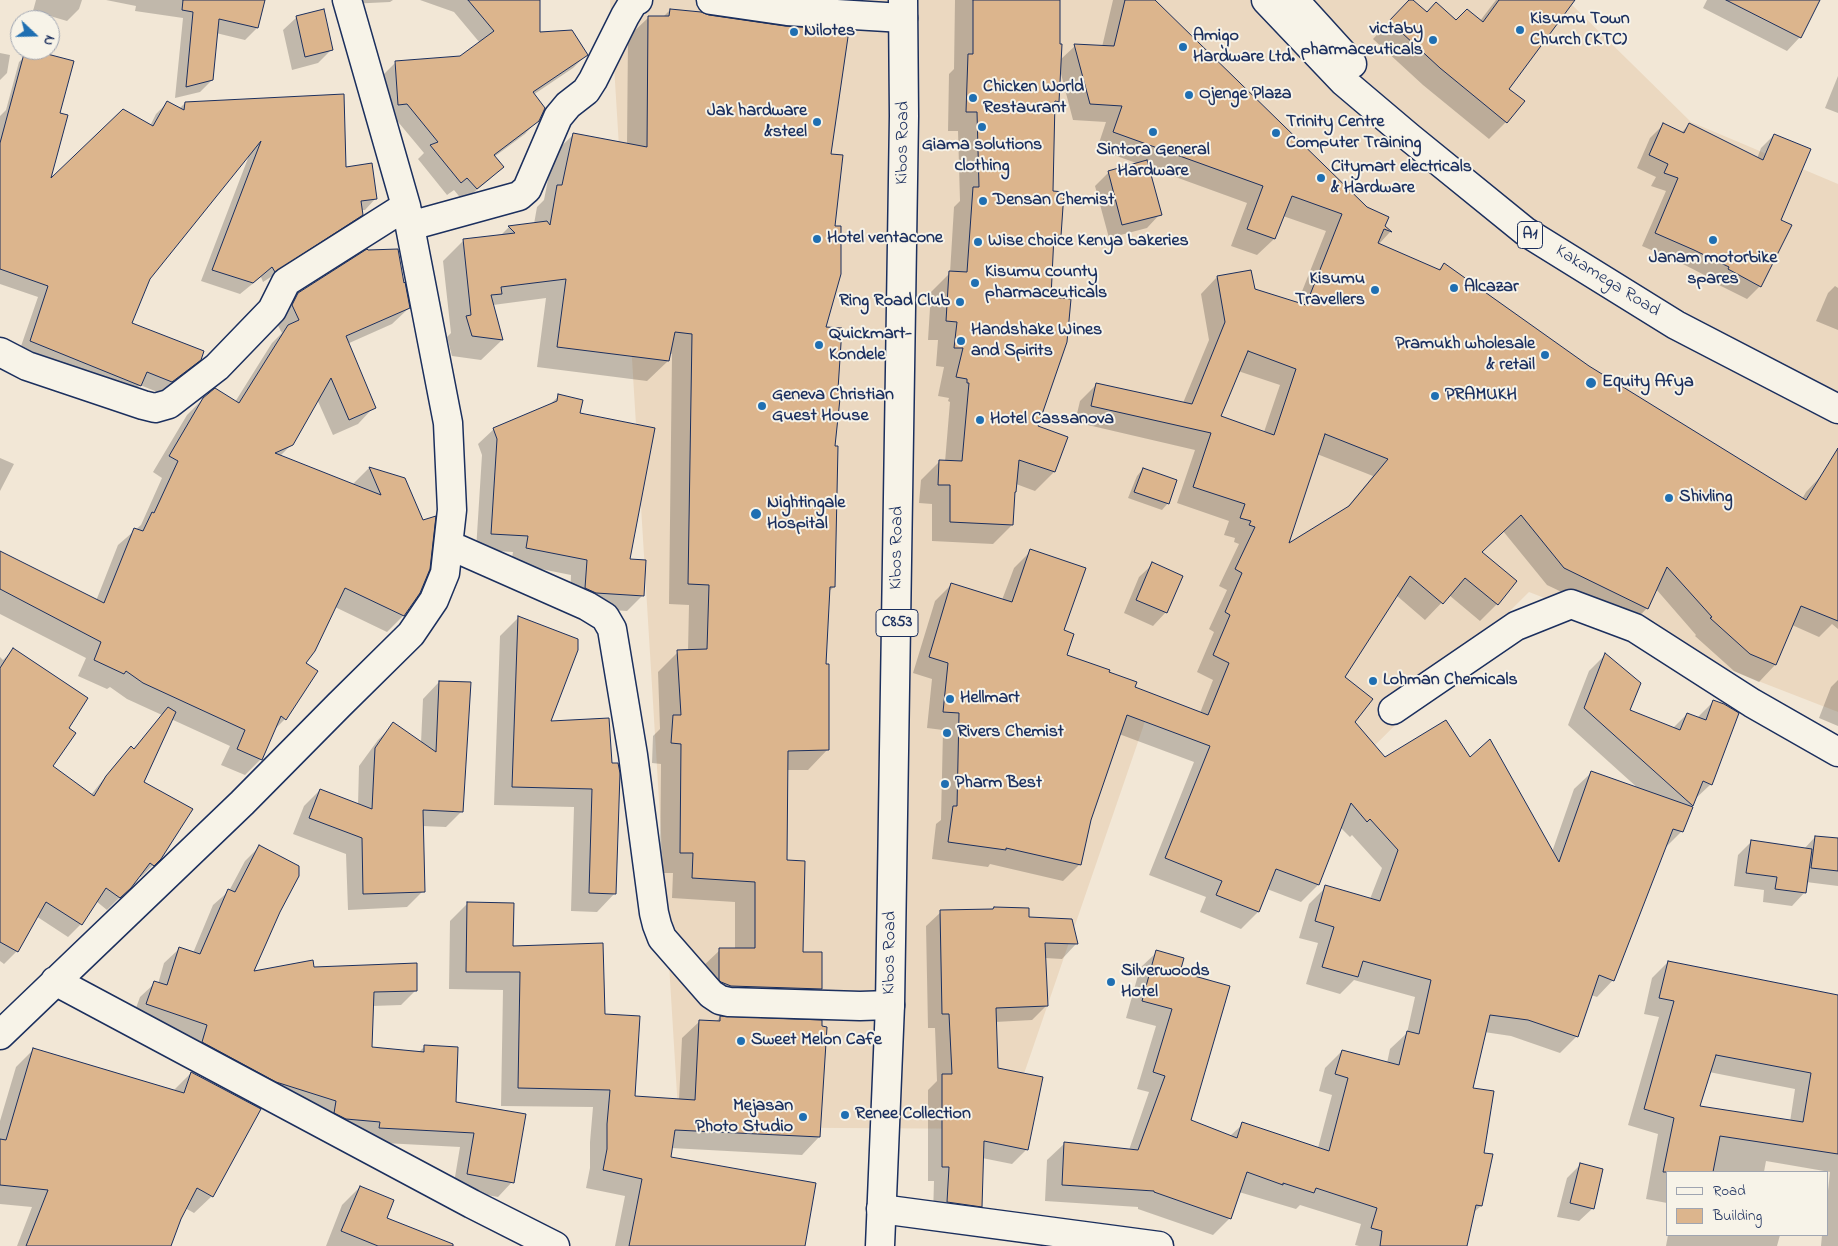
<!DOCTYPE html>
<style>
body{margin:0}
#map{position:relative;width:1838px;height:1246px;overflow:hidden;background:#f2e7d6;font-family:"Indie Flower",sans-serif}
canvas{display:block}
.legend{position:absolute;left:1666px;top:1171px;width:162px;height:65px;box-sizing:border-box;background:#f7f3e8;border:1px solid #9fa5b1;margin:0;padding:6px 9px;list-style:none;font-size:15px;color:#1b2f5e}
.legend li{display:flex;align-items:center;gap:10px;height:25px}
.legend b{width:25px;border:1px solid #9fa5b1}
.north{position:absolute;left:10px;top:10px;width:50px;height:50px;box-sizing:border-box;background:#f7f3e8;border:1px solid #9fa5b1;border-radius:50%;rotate:111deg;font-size:14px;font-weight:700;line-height:20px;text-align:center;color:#1b2f5e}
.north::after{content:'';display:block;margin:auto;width:18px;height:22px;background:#1f6fb2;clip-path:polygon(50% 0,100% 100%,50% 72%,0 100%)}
</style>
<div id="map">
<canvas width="1838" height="1246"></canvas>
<ul class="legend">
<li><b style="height:6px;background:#f7f3e8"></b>Road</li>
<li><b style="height:14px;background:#dcb58d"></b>Building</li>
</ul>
<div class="north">N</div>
</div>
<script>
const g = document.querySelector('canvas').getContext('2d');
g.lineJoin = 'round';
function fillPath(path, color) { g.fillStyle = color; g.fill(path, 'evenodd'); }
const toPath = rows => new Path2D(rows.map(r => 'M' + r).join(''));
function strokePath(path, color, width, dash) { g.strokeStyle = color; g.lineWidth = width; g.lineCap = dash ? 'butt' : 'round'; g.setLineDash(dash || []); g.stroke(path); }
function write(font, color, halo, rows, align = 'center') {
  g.font = font + ' "Indie Flower",sans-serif'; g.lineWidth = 4; g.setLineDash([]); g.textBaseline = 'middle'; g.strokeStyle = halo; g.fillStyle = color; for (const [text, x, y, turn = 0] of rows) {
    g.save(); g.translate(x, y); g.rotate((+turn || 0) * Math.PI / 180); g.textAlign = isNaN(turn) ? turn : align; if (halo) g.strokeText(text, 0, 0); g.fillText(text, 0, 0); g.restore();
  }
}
const built = toPath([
 [610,0,1567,0,1691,122,1838,184,1838,712,1529,592,1348,772,1151,704,1005,1129,679,1127]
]);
const shadow = toPath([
 [36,0,82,0,79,9,67,21,33,11],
 [106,0,263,0,257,28,245,40,216,33,212,80,200,92,175,98,183,18,135,11,136,6],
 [349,0,393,0,390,2,349,4],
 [420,0,539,0,539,34,586,55,573,68,533,95,538,120,525,134,494,157,502,167,489,180,463,201,454,190,447,195,418,159,424,153,394,117,383,75,396,62,461,58,480,43,454,12],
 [955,0,1059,0,1060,60,1075,46,1102,47,1113,0,1153,0,1390,232,1378,245,1438,270,1444,265,1588,367,1802,499,1806,492,1822,475,1838,485,1838,629,1832,624,1819,637,1792,625,1775,665,1759,682,1734,671,1695,636,1696,635,1656,589,1647,608,1631,625,1547,585,1503,531,1480,553,1515,581,1497,604,1480,621,1449,595,1425,620,1396,595,1343,677,1353,722,1385,758,1470,759,1552,852,1574,789,1591,773,1640,790,1568,725,1589,671,1605,655,1629,711,1673,728,1687,714,1697,718,1714,701,1711,784,1694,800,1682,831,1665,848,1613,980,1597,997,1591,995,1577,1036,1560,1053,1511,1036,1484,1032,1471,1089,1483,1154,1481,1206,1472,1214,1465,1246,1359,1246,1355,1245,1361,1224,1300,1205,1296,1209,1239,1192,1230,1218,1213,1235,1138,1209,1138,1207,1045,1201,1047,1160,1064,1144,1129,1150,1149,1092,1137,1089,1156,1026,1126,1018,1140,968,1157,952,1179,972,1189,1121,1230,1136,1243,1124,1318,1148,1332,1095,1319,1091,1325,1068,1342,1051,1387,1063,1390,1049,1407,1033,1415,997,1354,980,1340,994,1306,984,1318,943,1299,938,1309,904,1326,887,1370,899,1382,868,1352,835,1350,837,1340,827,1318,885,1301,902,1267,889,1258,912,1241,929,1200,912,1206,897,1149,875,1194,762,1119,734,1090,819,1080,864,1063,881,990,864,988,867,932,859,936,824,941,820,943,730,927,728,932,679,913,673,935,601,952,584,1002,600,1014,568,1031,551,1062,631,1065,655,1107,672,1133,688,1200,713,1213,680,1197,672,1214,632,1209,629,1227,590,1219,586,1239,544,1234,542,1235,538,1224,535,1229,521,1177,503,1195,450,1075,422,1080,401,1097,384,1183,403,1209,340,1201,294,1217,277,1297,304,1326,231,1283,216,1274,239,1257,255,1231,246,1247,203,1148,167,1160,214,1147,228,1109,238,1095,186,1109,172,1139,164,1097,149,1106,122,1073,120,1060,70,1057,101,1054,105,1052,192,1060,235,1052,243,1037,426,1066,438,1054,472,1035,491,1016,484,1013,493,1012,525,993,544,932,541,932,504,919,503,921,480,940,461,945,462,950,402,948,401,949,398,938,396,944,367,936,366,938,340,928,340,931,292,950,273,954,207,960,201,958,131,948,131,949,74,954,69],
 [1238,371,1280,385,1264,432,1219,416],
 [1317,454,1373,476,1344,511,1287,545],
 [1410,0,1426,14,1456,21,1480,21,1496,0,1574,0,1508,89,1506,122,1489,139,1423,85,1373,39],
 [1707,0,1819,0,1800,37,1787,51,1703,8],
 [670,10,830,155,824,328,834,447,834,587,828,592,824,665,828,749,808,770,787,770,786,861,801,953,821,989,800,1009,710,1006,699,970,720,950,735,949,735,902,672,898,673,873,660,873,661,764,652,763,653,736,660,729,658,672,678,652,688,651,689,605,669,604,672,354,669,353,668,361,647,381,537,367,546,298,493,305,502,340,481,360,452,356,447,337,451,333,443,261,464,240,500,236,509,227,534,224,537,207,544,200,553,154,574,134,627,145,628,37,649,17,663,17],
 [297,17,331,50,318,63,292,70,283,30],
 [31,51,59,114,48,182,150,126,156,114,168,102,179,109,185,103,345,169,376,198,365,210,361,210,361,215,350,226,263,282,261,277,240,294,201,281,250,153,148,279,130,324,200,359,188,371,160,393,140,385,128,397,19,352,38,297,0,284,0,116,6,110,19,62],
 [0,53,10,55,7,73,0,80],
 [1838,76,1838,113,1825,108],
 [1663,125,1681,133,1689,125,1757,159,1761,148,1774,135,1780,221,1760,286,1747,299,1715,283,1716,281,1681,263,1642,246,1666,191,1651,186,1656,177,1637,168,1650,138],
 [1835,286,1838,288,1838,330,1816,321,1828,293],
 [299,294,409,308,392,324,347,344,374,407,358,424,333,435,317,399,292,444,280,456,352,485,369,468,404,479,419,592,403,616,387,632,335,607,305,664,285,719,274,730,261,759,245,775,221,765,230,746,171,719,142,783,160,858,141,877,138,876,130,887,107,910,96,901,81,924,68,937,36,916,17,951,4,964,0,961,0,657,3,660,13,650,67,728,51,767,91,795,118,761,131,748,133,750,162,715,127,699,110,687,107,689,78,676,86,658,0,614,0,552,96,601,118,545,141,525,162,478,153,472,187,415,203,399,235,402,272,343,282,333,276,322,282,311],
 [559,396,579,414,628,560,643,595,627,611,580,608,570,604,571,575,511,563,513,552,476,550,482,455,478,444,494,429,548,406],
 [0,458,14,464,0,491],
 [1143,469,1168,503,1162,510,1128,498,1137,476],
 [1153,564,1166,612,1153,626,1124,613,1139,577],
 [518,618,549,723,608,719,615,893,597,912,571,911,574,807,494,805,500,636],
 [1838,680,1838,726,1819,718,1831,687],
 [439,682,462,811,446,827,422,826,423,891,407,907,348,910,346,854,293,834,304,806,320,790,358,805,359,766,378,740,394,724,421,743,423,699],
 [1815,837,1838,840,1838,886,1806,882,1805,892,1792,906,1763,902,1764,890,1734,886,1738,855,1751,842,1804,849],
 [260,846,279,911,252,973,313,969,416,990,401,1005,372,1006,371,1048,419,1052,425,1046,454,1103,512,1182,498,1197,453,1189,460,1147,365,1142,132,1019,140,997,155,983,158,984,164,963,179,949,193,953,213,905,229,891,245,861],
 [468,903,512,947,604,1016,634,1097,679,1100,682,1038,700,1021,716,1022,720,1017,819,1137,802,1155,671,1148,670,1158,791,1246,615,1246,625,1196,586,1188,590,1168,590,1142,593,1107,501,1106,503,990,449,989,450,921],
 [941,912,1071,920,1076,944,1062,959,1045,958,1047,1005,1032,1020,995,1022,997,1069,1027,1149,1012,1164,982,1158,980,1206,966,1221,933,1216,934,1181,928,1181,928,1090,937,1081,935,1028,928,1028,926,926],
 [1668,962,1838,996,1838,1246,1821,1246,1822,1235,1827,1235,1827,1200,1830,1172,1766,1161,1764,1172,1667,1172,1667,1203,1646,1199,1658,1134,1628,1125,1659,1017,1644,1014,1652,978],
 [1709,1072,1795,1089,1790,1122,1698,1107],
 [34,1049,174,1090,191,1073,212,1196,194,1213,185,1208,169,1246,17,1246,32,1207,0,1204,0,1121,16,1067],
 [1580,1165,1593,1208,1579,1221,1557,1217,1567,1178],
 [360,1187,385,1219,455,1246,326,1246,342,1205],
 [1668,1235,1780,1235,1777,1246,1666,1246]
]);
const building = toPath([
 [183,0,265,0,258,28,219,19,213,80,186,87,193,12,182,10,183,0],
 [468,0,540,0,540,32,572,30,588,55,533,92,545,108,539,121,494,155,504,167,477,189,467,178,461,183,430,145,438,142,407,104,398,105,395,61,460,56,494,31,468,0],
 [973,0,1060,0,1060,44,1062,44,1059,102,1055,101,1053,191,1064,192,1061,236,1054,235,1051,297,1071,299,1067,342,1038,426,1068,437,1055,472,1019,460,1016,492,1015,492,1013,525,950,522,950,485,938,485,939,460,962,461,969,383,967,383,967,379,956,377,963,348,954,348,957,322,946,321,949,271,967,272,973,187,979,187,977,112,966,112,968,54,973,54,973,0],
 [1125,0,1155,0,1367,207,1389,217,1385,226,1392,232,1384,229,1378,243,1440,270,1444,263,1589,366,1806,500,1838,448,1838,621,1801,606,1776,665,1750,654,1710,618,1712,617,1667,567,1648,609,1564,568,1521,515,1482,552,1517,581,1498,605,1465,578,1443,604,1410,576,1345,677,1373,699,1355,722,1385,757,1446,720,1470,757,1490,739,1559,862,1591,771,1693,807,1683,832,1673,829,1614,981,1599,975,1578,1037,1528,1020,1490,1015,1473,1088,1494,1091,1484,1153,1493,1154,1482,1206,1476,1205,1467,1246,1380,1246,1382,1231,1371,1228,1377,1208,1316,1188,1314,1193,1283,1183,1283,1185,1247,1172,1231,1219,1154,1192,1154,1191,1062,1185,1064,1142,1138,1150,1165,1076,1153,1072,1172,1009,1142,1001,1156,950,1184,958,1180,972,1230,986,1191,1120,1237,1138,1242,1122,1329,1151,1348,1078,1335,1074,1342,1050,1399,1065,1407,1031,1419,1034,1431,980,1363,961,1358,977,1322,967,1334,927,1315,921,1325,885,1380,901,1398,850,1370,819,1367,822,1351,803,1319,885,1276,869,1259,912,1216,895,1222,881,1165,858,1210,746,1127,715,1091,820,1081,865,1006,848,1006,850,948,842,953,806,957,806,959,713,943,712,948,663,929,657,951,583,1012,602,1030,549,1086,568,1064,630,1074,634,1067,655,1110,670,1109,672,1137,682,1135,687,1208,715,1229,663,1213,655,1230,615,1225,612,1242,573,1235,569,1255,527,1249,525,1251,521,1240,518,1245,504,1193,487,1211,433,1091,406,1096,383,1192,404,1225,322,1217,276,1251,270,1255,289,1306,305,1342,214,1292,196,1275,239,1247,229,1263,186,1113,132,1122,106,1090,104,1074,44,1114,46,1125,0],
 [1248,351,1296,369,1274,435,1221,416,1248,351],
 [1325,434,1388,459,1349,506,1289,543,1325,434],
 [1409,0,1413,0,1427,12,1436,2,1456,20,1467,9,1483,22,1499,0,1575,0,1509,89,1525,101,1507,123,1440,68,1389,21,1409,0],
 [1726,0,1820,0,1801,38,1726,0],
 [324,9,333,50,305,57,296,16,324,9],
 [670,9,701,12,709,15,785,26,849,30,831,154,843,155,835,226,841,226,841,274,826,327,842,328,838,389,841,389,835,446,838,446,835,587,830,587,826,664,829,664,829,750,788,751,787,860,805,861,803,952,822,952,822,989,731,986,721,982,719,980,719,948,755,948,755,882,692,878,693,853,680,853,681,744,671,743,673,715,681,715,677,650,707,649,709,585,688,584,692,334,675,332,669,361,557,347,566,279,501,287,502,294,491,295,503,340,472,336,466,316,471,315,463,239,515,233,508,226,547,221,550,225,557,185,562,185,573,133,647,147,648,16,669,16,670,9],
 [25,50,32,50,74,61,60,113,68,115,51,178,123,109,153,126,167,101,184,110,185,102,344,94,346,167,372,163,377,199,361,201,363,215,275,272,272,267,253,283,212,270,261,141,150,279,132,323,204,351,201,360,172,382,147,372,141,386,30,341,48,286,0,269,0,143,25,50],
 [1663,123,1684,133,1689,123,1763,160,1774,134,1811,149,1781,220,1792,225,1761,287,1728,269,1729,267,1694,250,1655,233,1678,178,1664,173,1668,164,1649,155,1663,123],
 [1147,160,1162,215,1122,225,1108,171,1147,160],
 [367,249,368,250,398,249,404,283,405,282,410,308,346,336,376,408,349,420,331,378,293,445,275,453,381,495,369,467,405,478,423,520,436,516,430,569,420,593,404,616,345,588,315,651,306,663,318,671,286,720,281,716,262,760,237,749,245,730,143,683,126,671,124,674,94,660,101,642,0,589,0,551,104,603,134,528,143,531,152,512,154,513,178,461,169,456,203,398,215,388,239,403,288,325,299,320,292,305,298,293,367,249],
 [558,394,583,400,580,413,655,428,630,559,646,560,644,596,596,593,585,588,587,560,526,548,528,536,491,534,497,439,493,428,557,401,558,394],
 [1143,468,1177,480,1169,504,1134,492,1143,468],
 [1152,562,1183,576,1167,613,1136,600,1152,562],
 [518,616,578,639,578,650,551,721,609,718,612,763,618,763,620,773,616,894,589,893,592,789,512,787,518,616],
 [13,648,88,698,69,728,76,733,53,766,94,796,106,776,131,746,134,749,168,707,176,712,144,782,193,809,161,859,154,866,150,863,131,888,120,898,106,888,82,925,46,902,18,952,0,942,0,668,13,648],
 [1605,653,1641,683,1630,710,1680,730,1687,713,1706,720,1713,700,1724,704,1739,713,1712,785,1703,781,1693,806,1584,708,1605,653],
 [439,681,471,682,463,812,423,810,425,892,363,894,362,838,309,818,320,789,372,809,375,748,393,722,436,752,439,681],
 [1815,836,1838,838,1838,871,1811,868,1815,836],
 [1751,840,1812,849,1806,893,1775,889,1777,877,1746,873,1751,840],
 [259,845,299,866,299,876,280,912,254,971,313,960,314,967,417,963,417,991,374,992,372,1047,424,1052,424,1045,458,1047,456,1102,526,1114,514,1183,467,1174,474,1133,379,1128,380,1122,346,1119,334,1113,336,1101,276,1082,202,1042,207,1025,146,1004,154,981,167,985,179,947,200,954,228,889,235,892,259,845],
 [467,902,514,903,513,946,603,943,605,1014,640,1016,635,1096,695,1100,699,1020,720,1021,720,1016,822,1020,822,1026,827,1027,820,1137,675,1130,671,1157,816,1183,805,1246,629,1246,642,1179,603,1170,607,1149,607,1124,610,1090,518,1088,520,972,466,972,467,902],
 [994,907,1029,908,1029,917,1072,919,1078,944,1045,943,1048,1006,996,1008,998,1068,1043,1077,1028,1150,984,1141,982,1207,947,1202,949,1167,942,1167,942,1074,952,1074,949,1014,942,1014,940,910,993,909,994,907],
 [1668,961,1838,995,1838,1154,1720,1136,1713,1172,1663,1172,1674,1118,1644,1109,1674,1001,1659,998,1668,961],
 [1716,1055,1811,1073,1803,1122,1700,1106,1716,1055],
 [33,1048,184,1093,191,1072,261,1109,213,1197,197,1188,181,1219,171,1246,26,1246,48,1190,0,1185,0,1139,6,1140,33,1048],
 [1580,1163,1603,1169,1594,1209,1570,1203,1580,1163],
 [360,1186,394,1200,387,1218,453,1244,453,1246,378,1246,341,1231,360,1186]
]);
const minor = toPath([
 [711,0,787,11,903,18],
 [410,226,519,196,527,189,558,117,568,105,586,91,593,80,625,16,634,1,638,0],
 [0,352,27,366,143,405,155,408,169,404,217,367,272,310,286,282,406,206],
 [449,545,587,606,605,617,612,629,633,755,654,913,657,925,662,938,711,994,720,1000,729,1002,860,1006,890,1005],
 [1393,710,1516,626,1571,604,1635,628,1752,703,1838,752],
 [55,981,472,1204,555,1246],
 [0,1035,242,803,339,705,411,634,434,600,445,573,452,510,448,423,406,206,347,0],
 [881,1209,1159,1246]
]);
const primary = toPath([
 [880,1246,890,1005,904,116,903,0]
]);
const trunk = toPath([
 [1266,0,1344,82,1409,137,1526,232,1676,325,1838,409],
 [1294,0,1352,64]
]);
const markers = [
 [1520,30,5,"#1f6fb2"],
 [794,32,5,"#1f6fb2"],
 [1433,40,5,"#1f6fb2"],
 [1183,47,5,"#1f6fb2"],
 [1189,95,5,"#1f6fb2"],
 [973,98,5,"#1f6fb2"],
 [817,122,5,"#1f6fb2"],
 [982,127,5,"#1f6fb2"],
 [1153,132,5,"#1f6fb2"],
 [1276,133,5,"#1f6fb2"],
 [1321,178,5,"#1f6fb2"],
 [983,201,5,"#1f6fb2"],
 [817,239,5,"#1f6fb2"],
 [1713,240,5,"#1f6fb2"],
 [978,242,5,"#1f6fb2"],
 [975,283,5,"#1f6fb2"],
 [1454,288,5,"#1f6fb2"],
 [1375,290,5,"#1f6fb2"],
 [960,302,5,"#1f6fb2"],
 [961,341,5,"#1f6fb2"],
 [819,345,5,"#1f6fb2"],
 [1545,355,5,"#1f6fb2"],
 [1591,383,6,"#1f6fb2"],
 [1435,396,5,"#1f6fb2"],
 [762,406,5,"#1f6fb2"],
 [980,420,5,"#1f6fb2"],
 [1669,498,5,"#1f6fb2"],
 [756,514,6,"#1f6fb2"],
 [1373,681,5,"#1f6fb2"],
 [950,699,5,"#1f6fb2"],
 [947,733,5,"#1f6fb2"],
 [945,784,5,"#1f6fb2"],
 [1111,982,5,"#1f6fb2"],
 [741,1041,5,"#1f6fb2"],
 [845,1115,5,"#1f6fb2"],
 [803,1117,5,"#1f6fb2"]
];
const shields = [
 [1530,235,25],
 [897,623,42]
];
const shieldNames = [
 ["A1",1530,235],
 ["C853",897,623]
];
const poiNames = [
 ["Kisumu Town",1530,20],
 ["Church (KTC)",1530,41],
 ["victaby",1423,30,"right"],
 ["pharmaceuticals",1423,51,"right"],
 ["Nilotes",804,32],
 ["Amigo",1193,37],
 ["Hardware Ltd.",1193,58],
 ["Chicken World",983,88],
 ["Restaurant",983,109],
 ["Ojenge Plaza",1199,95],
 ["Jak hardware",807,112,"right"],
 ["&steel",807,133,"right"],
 ["Trinity Centre",1286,123],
 ["Computer Training",1286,144],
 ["Giama solutions",982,146,"center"],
 ["clothing",982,167,"center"],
 ["Sintora General",1153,151,"center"],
 ["Hardware",1153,172,"center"],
 ["Citymart electricals",1331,168],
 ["& Hardware",1331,189],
 ["Densan Chemist",993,201],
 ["Hotel ventacone",827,239],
 ["Wise choice Kenya bakeries",988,242],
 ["Janam motorbike",1713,259,"center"],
 ["spares",1713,280,"center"],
 ["Kisumu county",985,273],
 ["pharmaceuticals",985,294],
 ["Kisumu",1365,280,"right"],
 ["Travellers",1365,301,"right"],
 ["Alcazar",1464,288],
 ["Ring Road Club",950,302,"right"],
 ["Handshake Wines",971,331],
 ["and Spirits",971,352],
 ["Quickmart-",829,335],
 ["Kondele",829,356],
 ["Pramukh wholesale",1535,345,"right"],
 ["& retail",1535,366,"right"],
 ["Equity Afya",1602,383],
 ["Geneva Christian",772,396],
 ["Guest House",772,417],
 ["PRAMUKH",1445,396],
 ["Hotel Cassanova",990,420],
 ["Shivling",1679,498],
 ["Nightingale",767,504],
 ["Hospital",767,525],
 ["Lohman Chemicals",1383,681],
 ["Hellmart",960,699],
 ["Rivers Chemist",957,733],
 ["Pharm Best",955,784],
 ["Silverwoods",1121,972],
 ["Hotel",1121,993],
 ["Sweet Melon Cafe",751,1041],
 ["Mejasan",793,1107,"right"],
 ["Photo Studio",793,1128,"right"],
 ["Renee Collection",855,1115]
];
const streetNames = [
 ["Kibos Road",904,143,-89],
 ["Kakamega Road",1607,282,32],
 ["Kibos Road",898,548,-89],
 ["Kibos Road",891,953,-89]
];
fillPath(built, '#ebd8c0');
fillPath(shadow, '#0003');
fillPath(building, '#dcb58d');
strokePath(building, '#1b2f5e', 1);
strokePath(minor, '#1b2f5e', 31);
strokePath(primary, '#1b2f5e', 31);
strokePath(trunk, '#1b2f5e', 31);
strokePath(minor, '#f7f3e8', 28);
strokePath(primary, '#f7f3e8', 28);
strokePath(trunk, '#f7f3e8', 28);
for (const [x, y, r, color] of markers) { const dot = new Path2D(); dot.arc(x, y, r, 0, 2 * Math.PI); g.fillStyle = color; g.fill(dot); strokePath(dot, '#f7f3e8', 2); }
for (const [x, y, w] of shields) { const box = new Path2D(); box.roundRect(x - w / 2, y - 13.5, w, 27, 4); g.fillStyle = '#f7f3e8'; g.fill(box); strokePath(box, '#1b2f5e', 1); }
write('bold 16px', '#1b2f5e', null, shieldNames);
write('bold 18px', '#1b2f5e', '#f7f3e8', poiNames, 'left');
write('18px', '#1b2f5e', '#f7f3e8', streetNames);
</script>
